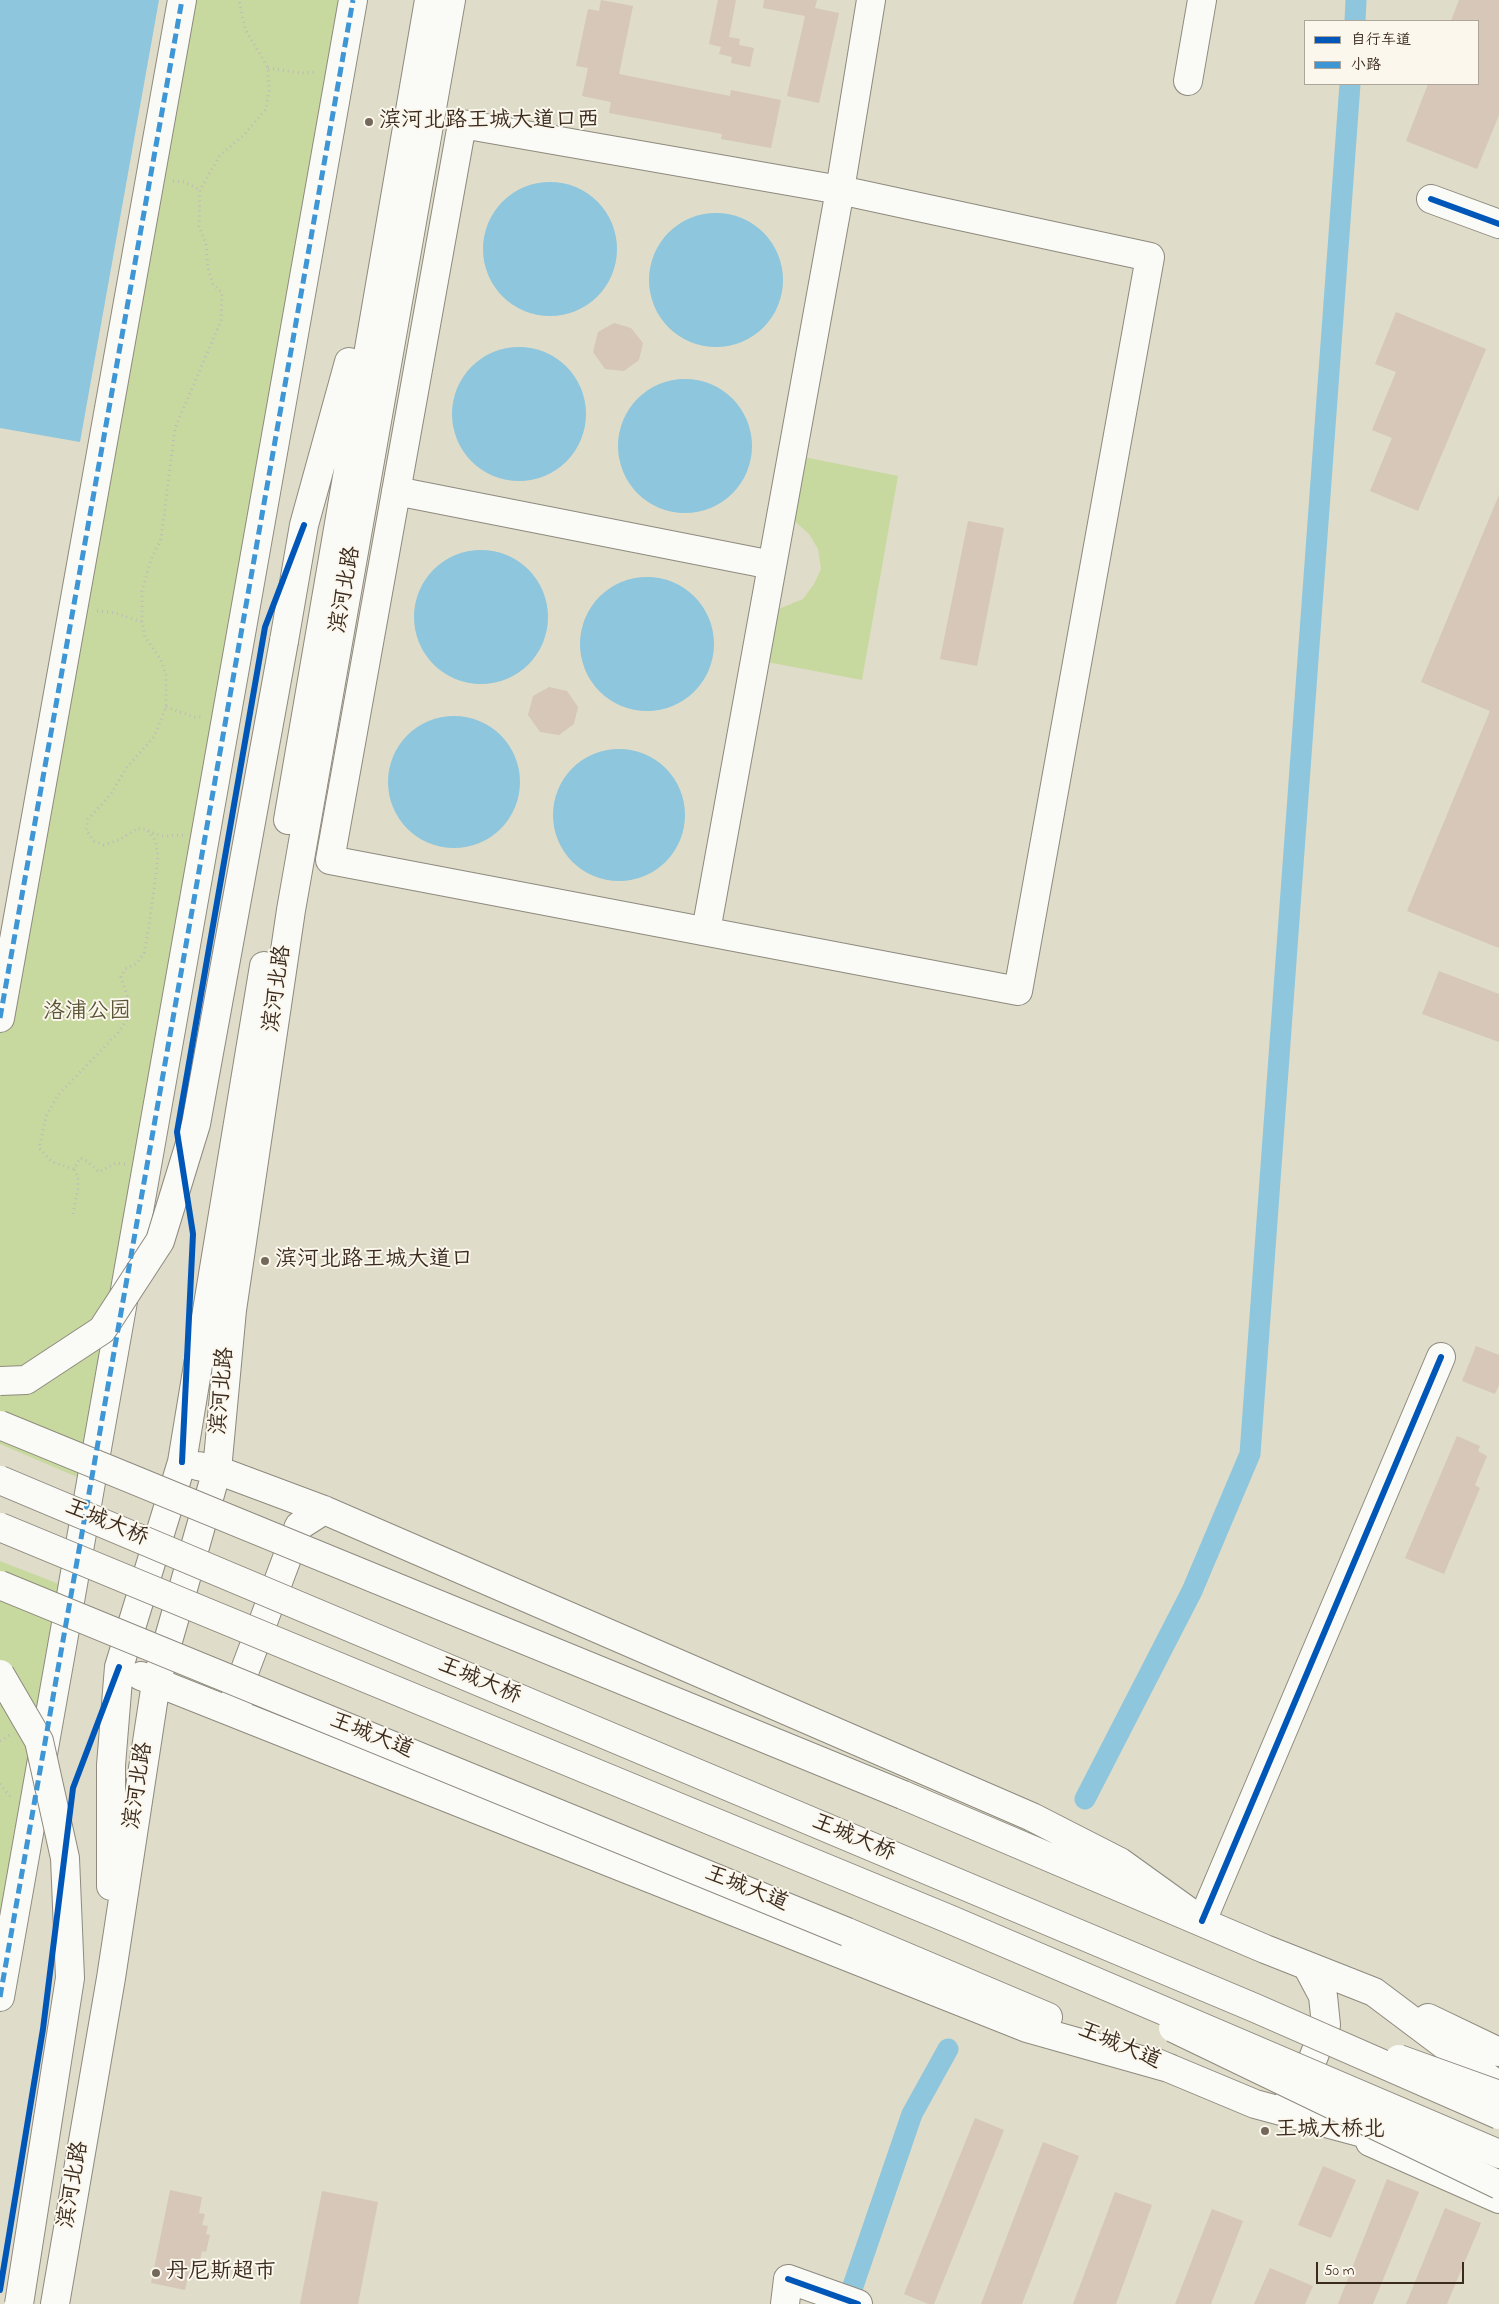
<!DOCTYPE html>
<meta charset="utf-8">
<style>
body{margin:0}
#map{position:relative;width:1499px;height:2304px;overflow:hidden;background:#dfdcc9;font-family:"Indie Flower","LXGW WenKai TC",sans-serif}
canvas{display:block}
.legend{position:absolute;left:1304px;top:20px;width:175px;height:65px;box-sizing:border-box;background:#fbf7ec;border:1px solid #aea59a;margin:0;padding:6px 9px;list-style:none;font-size:15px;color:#3b2a1e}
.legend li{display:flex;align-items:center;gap:10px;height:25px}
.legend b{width:25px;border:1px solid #aea59a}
.scale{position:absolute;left:1316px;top:2262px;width:148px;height:22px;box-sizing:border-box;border:2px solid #3b2a1e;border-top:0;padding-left:6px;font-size:15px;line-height:18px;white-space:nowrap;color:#3b2a1e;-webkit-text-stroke:4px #fbf7ec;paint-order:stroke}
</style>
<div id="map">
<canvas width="1499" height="2304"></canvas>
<ul class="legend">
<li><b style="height:6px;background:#0057b8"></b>自行车道</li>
<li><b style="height:6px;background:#3e96d5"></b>小路</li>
</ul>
<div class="scale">50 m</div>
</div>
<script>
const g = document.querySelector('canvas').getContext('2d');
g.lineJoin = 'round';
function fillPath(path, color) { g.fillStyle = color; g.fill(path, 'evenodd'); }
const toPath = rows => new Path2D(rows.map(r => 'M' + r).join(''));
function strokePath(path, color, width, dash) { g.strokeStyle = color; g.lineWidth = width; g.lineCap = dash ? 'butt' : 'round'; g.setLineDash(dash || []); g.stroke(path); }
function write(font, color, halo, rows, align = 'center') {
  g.font = font + ' "Indie Flower","LXGW WenKai TC",sans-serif'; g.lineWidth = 4; g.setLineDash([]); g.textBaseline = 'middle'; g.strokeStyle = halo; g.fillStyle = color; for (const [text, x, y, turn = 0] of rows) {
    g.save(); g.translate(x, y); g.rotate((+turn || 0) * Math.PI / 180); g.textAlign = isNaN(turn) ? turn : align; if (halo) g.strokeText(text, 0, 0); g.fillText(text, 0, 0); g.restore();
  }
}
const green = toPath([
 [182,0,353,0,91,1483,0,1444,0,1018],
 [804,457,898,476,862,680,767,662,776,610,803,599,814,584,821,569,818,549,809,534,792,519],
 [0,1561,72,1589,0,1997]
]);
const water = toPath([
 [0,0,159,0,80,442,0,428],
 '483 249a67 67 0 1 1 134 0a67 67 0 1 1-134 0Z',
 '649 280a67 67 0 1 1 134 0a67 67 0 1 1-134 0Z',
 '452 414a67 67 0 1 1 134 0a67 67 0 1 1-134 0Z',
 '618 446a67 67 0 1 1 134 0a67 67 0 1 1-134 0Z',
 '414 617a67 67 0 1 1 134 0a67 67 0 1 1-134 0Z',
 '580 644a67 67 0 1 1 134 0a67 67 0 1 1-134 0Z',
 '388 782a66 66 0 1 1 132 0a66 66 0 1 1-132 0Z',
 '553 815a66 66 0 1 1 132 0a66 66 0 1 1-132 0Z'
]);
const canal = toPath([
 [1355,21,1356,0],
 [1085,1799,1192,1591,1250,1454,1350,84],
 [853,2286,912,2114,948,2049]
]);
const building = toPath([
 [601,0,633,6,619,74,730,96,731,90,781,100,771,148,721,139,722,134,609,113,611,102,582,96,588,68,576,66,588,9,599,11],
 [718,0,736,0,729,37,740,39,739,45,754,48,750,67,731,63,732,57,719,54,721,47,709,44],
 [764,0,817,0,815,8,839,13,819,103,787,96,805,16,763,8],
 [1459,0,1499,0,1499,115,1477,169,1406,141,1428,84,1478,84,1478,21,1451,21],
 [1396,312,1486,349,1418,511,1370,491,1392,438,1372,430,1396,372,1375,364],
 [614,323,631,328,643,343,639,360,624,371,605,369,593,352,598,332],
 [1499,495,1499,948,1407,911,1490,711,1421,682],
 [968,521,1004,528,977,666,940,659],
 [549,687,567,691,578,707,574,724,559,735,540,732,528,715,533,696],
 [1439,971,1499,994,1499,1042,1422,1014],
 [1476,1346,1499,1355,1499,1385,1495,1394,1462,1381],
 [1457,1436,1480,1446,1478,1451,1487,1456,1475,1485,1480,1488,1444,1574,1405,1558],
 [975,2118,1004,2130,934,2304,928,2304,904,2294],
 [1043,2142,1079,2156,1022,2304,981,2304],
 [1323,2166,1356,2180,1331,2238,1298,2225],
 [1387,2179,1419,2192,1373,2304,1338,2304],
 [170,2190,202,2197,199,2213,205,2214,202,2225,208,2226,206,2234,210,2235,206,2252,202,2251,200,2260,192,2258,185,2290,151,2283],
 [322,2191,378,2202,358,2304,300,2304],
 [1115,2192,1152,2205,1116,2304,1073,2304],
 [1445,2208,1481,2223,1447,2304,1406,2304],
 [1212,2209,1243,2221,1211,2304,1175,2304],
 [1270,2268,1313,2286,1305,2304,1254,2304]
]);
const path = toPath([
 [268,68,300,73,317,72],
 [173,181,185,182,200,190],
 [97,611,115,613,142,622],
 [166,707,195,717,204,717],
 [148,831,162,836,183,835],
 [125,1164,116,1163,99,1172,87,1161,80,1158,74,1169,52,1162,39,1148,46,1116,58,1095,118,1033,128,1018,129,1002,121,977,125,969,137,963,144,953,149,927,158,857,155,840,148,830,138,828,119,840,104,845,94,841,86,830,88,819,111,794,127,767,154,737,166,707,166,675,161,660,145,637,142,622,142,591,151,560,161,539,175,428,221,321,222,293,213,284,208,268,206,244,199,226,200,190,220,155,244,135,266,109,269,91,268,68,245,29,239,0],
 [73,1214,78,1188,78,1177,74,1169],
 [0,1741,10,1735],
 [0,1784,12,1799]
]);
const minor = toPath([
 [1188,81,1202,0],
 [462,124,840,190,1150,257,1018,991,330,860,462,124],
 [1431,199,1499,224],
 [396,491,772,565],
 [706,931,840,190,871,0],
 [0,1018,182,0],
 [1202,1921,1441,1357],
 [0,1997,353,0],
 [785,2304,788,2279,858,2304]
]);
const major = toPath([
 [284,641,304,525,349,362],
 [288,820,429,0],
 [198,1466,217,1470,324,1510,1032,1817,1120,1862,1202,1921],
 [141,1676,1027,2028,1169,2068],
 [238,1706,236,1694,299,1526,324,1510],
 [903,1795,1265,1949,1374,1992,1499,2086],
 [111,1886,111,1765,119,1667,182,1462,264,966],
 [847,1932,1048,2017],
 [1428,2018,1499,2052],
 [1152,2061,1255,2104,1393,2141],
 [1289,2089,1293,2087,1312,2061,1326,2025,1323,1996,1307,1966],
 [1370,2142,1499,2199],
 [55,2304,111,1978,156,1683,217,1470,232,1310,291,910,451,0]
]);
const majorBridge = toPath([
 [0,1381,26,1380,102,1330,160,1241,196,1124,284,641],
 [0,1425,903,1795],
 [0,1585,847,1932],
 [0,1674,39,1741,65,1858,70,1978,19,2304],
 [1173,2028,1499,2185],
 [1399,2059,1499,2095]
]);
const highwayBridge = toPath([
 [0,1480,1255,2008,1499,2115],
 [0,1527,949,1919,1499,2154]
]);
const quiet = toPath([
 [0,1018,182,0],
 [0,1997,353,0]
]);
const cycleway = toPath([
 [1431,199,1499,224],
 [182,1462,193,1234,177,1132,265,627,304,525],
 [1202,1921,1441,1357],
 [788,2279,858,2304],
 [0,2290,43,2029,73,1788,119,1667]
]);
const markers = [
 [369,122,5,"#74685a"],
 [265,1261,5,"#74685a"],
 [1265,2131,5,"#74685a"],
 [156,2273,5,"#74685a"]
];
const poiNames = [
 ["滨河北路王城大道口西",379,122],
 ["滨河北路王城大道口",275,1261],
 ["王城大桥北",1275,2131],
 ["丹尼斯超市",166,2273]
];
const streetNames = [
 ["滨河北路",347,590,-80],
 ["滨河北路",279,989,-82],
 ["滨河北路",224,1391,-85],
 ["王城大桥",106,1524,23],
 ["王城大桥",479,1682,23],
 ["王城大道",371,1737,22],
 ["滨河北路",140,1786,-81],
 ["王城大桥",853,1839,23],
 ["王城大道",746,1890,22],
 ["王城大道",1119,2047,23],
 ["滨河北路",75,2185,-80]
];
const parkNames = [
 ["洛浦公园",87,1013]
];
fillPath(green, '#c8d9a0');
fillPath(water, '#8dc6dd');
strokePath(canal, '#8dc6dd', 21);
fillPath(building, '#d6c7b9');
strokePath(minor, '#8e8a7e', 30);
strokePath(major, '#8e8a7e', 30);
strokePath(path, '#bdbbb6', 3, [1, 4]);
strokePath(minor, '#fafaf7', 28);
strokePath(major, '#fafaf7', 28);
strokePath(majorBridge, '#8e8a7e', 30, []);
strokePath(highwayBridge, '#8e8a7e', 30, []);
strokePath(majorBridge, '#fafaf7', 28);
strokePath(highwayBridge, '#fafaf7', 28);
strokePath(quiet, '#3e96d5', 5, [10, 5]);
strokePath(cycleway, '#0057b8', 6);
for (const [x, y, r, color] of markers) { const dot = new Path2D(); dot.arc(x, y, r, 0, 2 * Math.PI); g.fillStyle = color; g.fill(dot); strokePath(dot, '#fbf7ec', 2); }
write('22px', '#3b2a1e', '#fbf7ec', poiNames, 'left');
write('22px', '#3b2a1e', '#fbf7ec', streetNames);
write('22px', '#5a5536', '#fbf7ec', parkNames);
</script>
